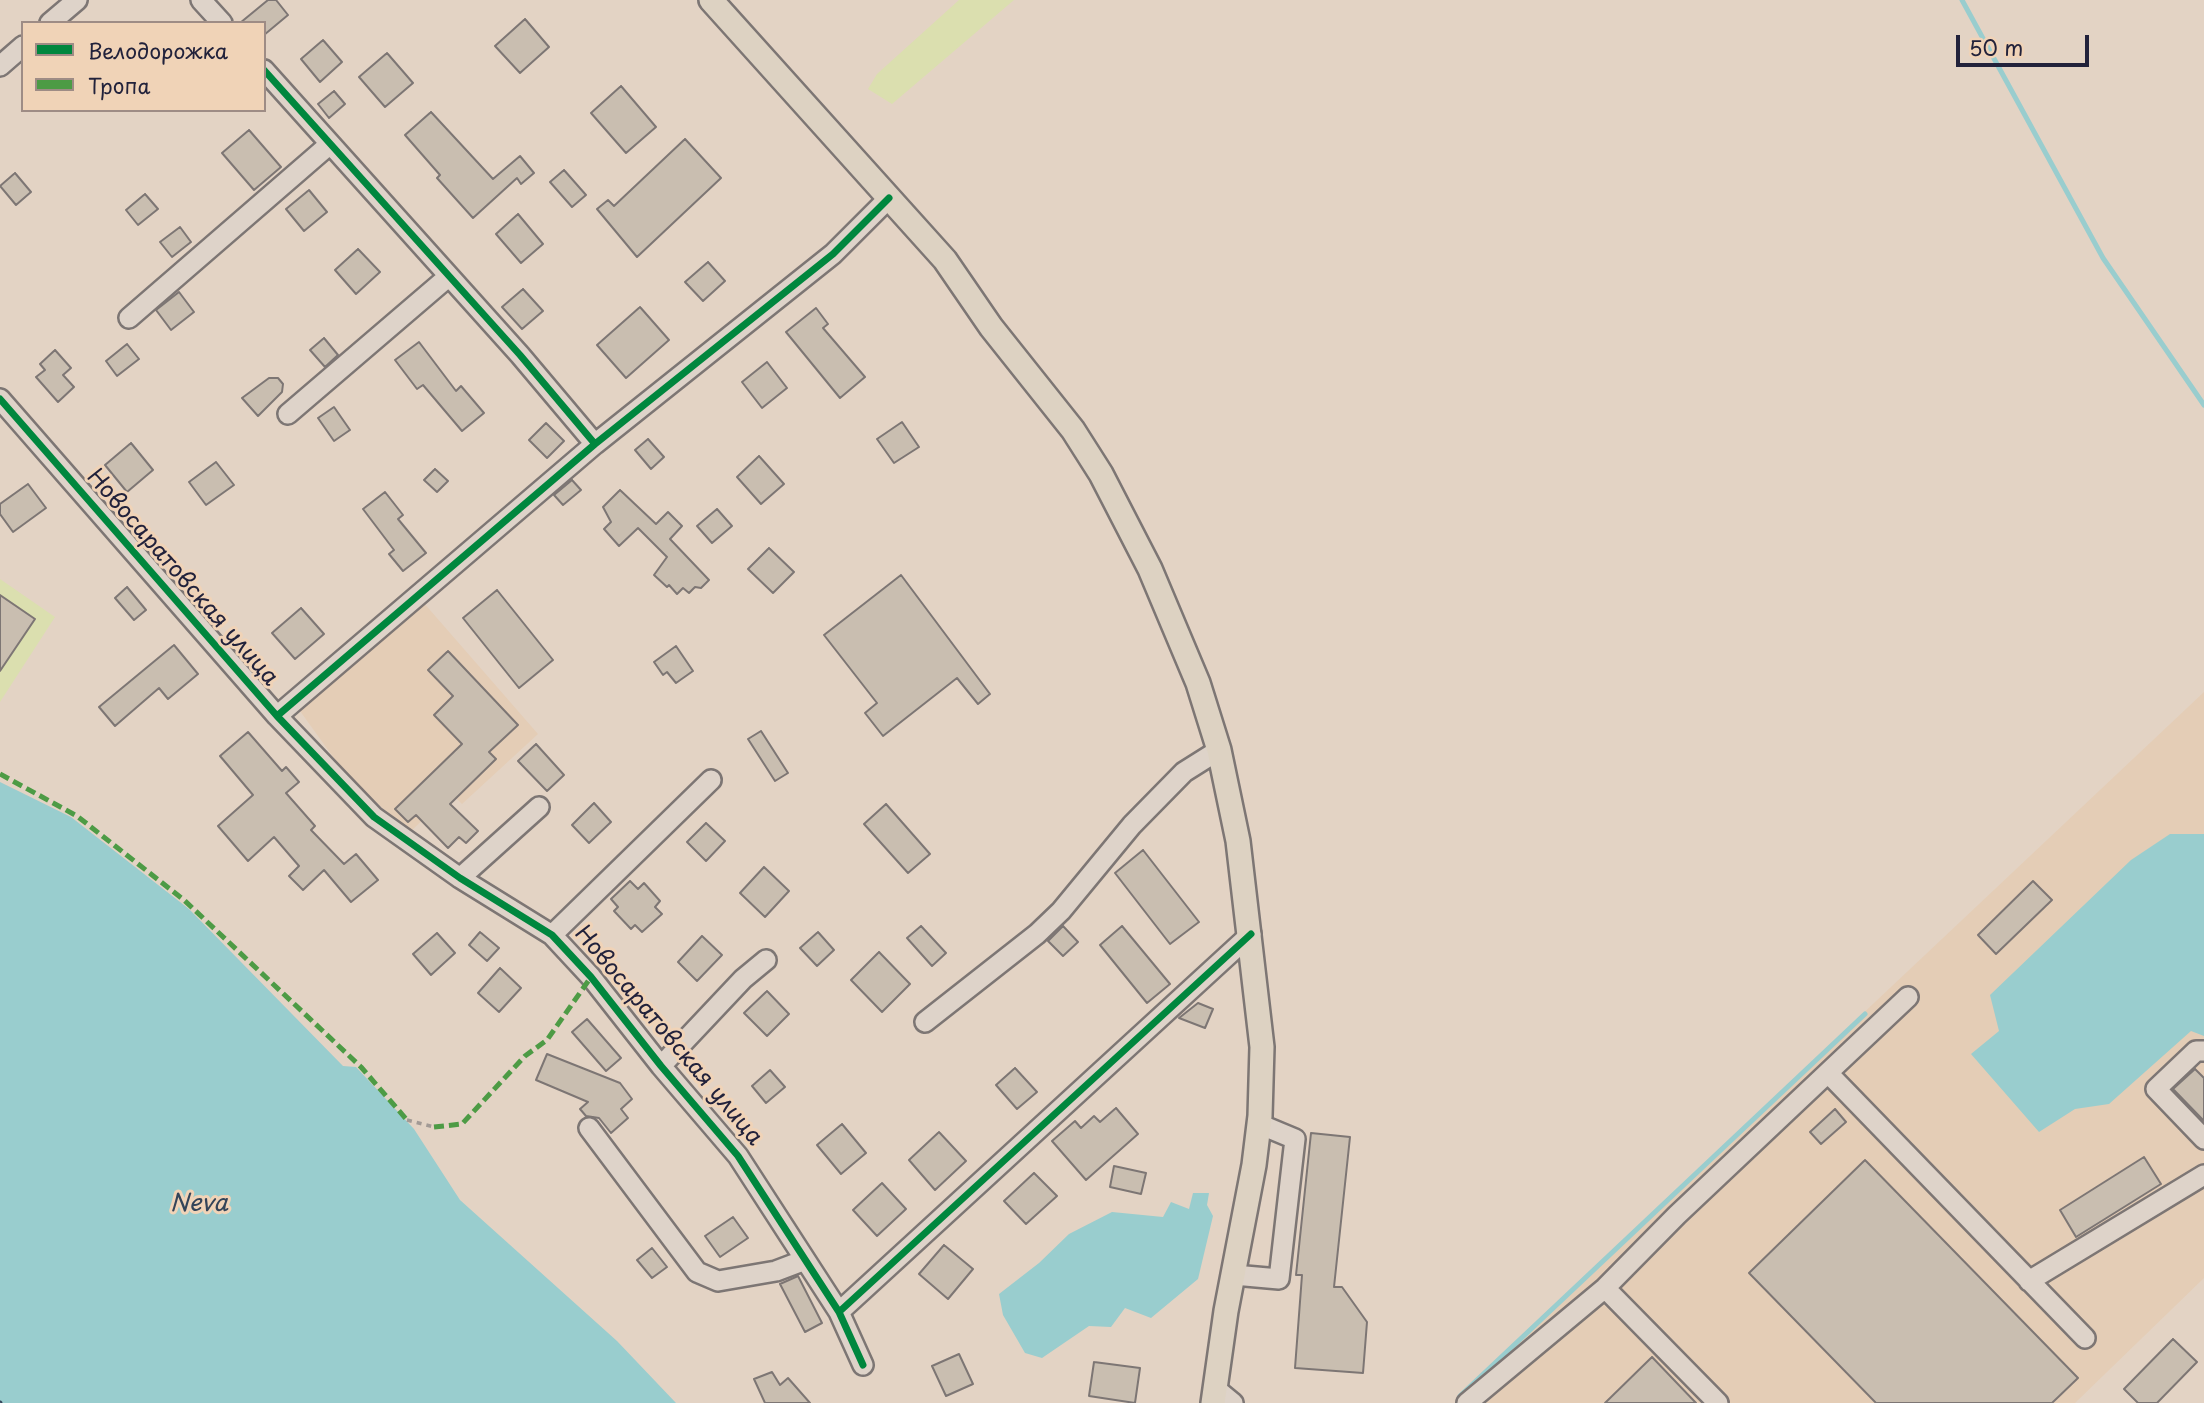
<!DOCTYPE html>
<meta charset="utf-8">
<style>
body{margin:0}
#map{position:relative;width:2204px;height:1403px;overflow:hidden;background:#e3d3c4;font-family:"Playpen Sans",sans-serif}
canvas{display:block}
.legend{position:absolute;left:21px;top:21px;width:245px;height:91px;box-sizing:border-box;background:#f0d3b7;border:2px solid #9e8c85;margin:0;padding:9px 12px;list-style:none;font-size:21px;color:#22223b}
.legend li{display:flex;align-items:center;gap:14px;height:35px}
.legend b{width:35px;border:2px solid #9e8c85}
.scale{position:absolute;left:1956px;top:35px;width:133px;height:32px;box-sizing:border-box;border:4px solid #22223b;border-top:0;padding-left:9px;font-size:21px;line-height:24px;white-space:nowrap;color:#22223b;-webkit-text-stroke:5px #f0d3b7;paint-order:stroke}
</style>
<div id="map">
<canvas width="2204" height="1403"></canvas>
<ul class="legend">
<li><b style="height:9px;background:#00873e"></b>Велодорожка</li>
<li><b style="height:9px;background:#4d9b45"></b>Тропа</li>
</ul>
<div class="scale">50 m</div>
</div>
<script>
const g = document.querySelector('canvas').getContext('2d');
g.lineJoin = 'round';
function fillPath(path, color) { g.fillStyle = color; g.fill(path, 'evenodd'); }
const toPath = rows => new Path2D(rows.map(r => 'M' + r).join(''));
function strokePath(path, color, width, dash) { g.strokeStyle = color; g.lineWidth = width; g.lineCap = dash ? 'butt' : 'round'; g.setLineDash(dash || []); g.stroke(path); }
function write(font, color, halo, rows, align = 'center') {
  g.font = font + ' "Playpen Sans",sans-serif'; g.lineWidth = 6; g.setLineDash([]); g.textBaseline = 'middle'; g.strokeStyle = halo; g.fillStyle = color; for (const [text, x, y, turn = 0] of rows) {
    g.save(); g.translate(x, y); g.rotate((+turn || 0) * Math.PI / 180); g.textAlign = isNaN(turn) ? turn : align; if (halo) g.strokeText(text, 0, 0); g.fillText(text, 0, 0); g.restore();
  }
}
const built = toPath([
 [423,602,538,734,462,804,451,793,409,833,344,772,300,711],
 [2204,692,2204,1278,2075,1403,1485,1403,1491,1396,1474,1380]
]);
const green = toPath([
 [959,0,1014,0,892,104,868,89,877,74],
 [0,579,55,617,0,702]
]);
const water = toPath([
 [0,782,71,817,189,909,343,1066,356,1067,414,1129,460,1200,617,1341,676,1403,0,1403],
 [2170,834,2204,834,2204,1036,2191,1031,2109,1104,2075,1109,2039,1132,1971,1054,1999,1031,1990,995,2131,860],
 [1193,1193,1209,1193,1207,1205,1213,1216,1198,1279,1151,1318,1125,1308,1111,1327,1089,1326,1042,1358,1025,1353,1003,1315,999,1294,1039,1263,1069,1234,1112,1212,1163,1217,1171,1202,1189,1209]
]);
const stream = toPath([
 [1962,0,2103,258,2204,405],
 [1460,1396,1865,1014]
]);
const ferry = toPath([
 [0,1401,2,1403]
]);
const building = toPath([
 [268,0,276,0,288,15,264,35,264,23,240,23,268,0],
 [525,19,549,47,520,73,495,46,525,19],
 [323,40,342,62,320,82,301,59,323,40],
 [387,53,413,83,385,107,359,77,387,53],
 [621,86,656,127,626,153,591,113,621,86],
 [334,91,345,104,329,118,318,104,334,91],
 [431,112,493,179,520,156,534,173,521,184,517,178,473,218,437,178,440,175,405,135,431,112],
 [249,130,281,167,254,190,222,153,249,130],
 [685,139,721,178,637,257,597,209,608,200,614,206,685,139],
 [564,170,586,195,572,207,550,182,564,170],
 [15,173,31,192,16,205,0,186,15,173],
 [309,190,327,212,304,231,286,209,309,190],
 [145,194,158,209,138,225,126,210,145,194],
 [518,214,543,244,521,263,496,234,518,214],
 [180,227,191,242,172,257,160,242,180,227],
 [358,249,380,272,356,294,335,270,358,249],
 [708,262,725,281,703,301,685,282,708,262],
 [523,289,543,311,522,329,502,307,523,289],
 [179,292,194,312,171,330,156,310,179,292],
 [640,307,669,340,626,378,597,345,640,307],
 [816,308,828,324,823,328,865,377,840,398,786,332,816,308],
 [324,338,338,355,325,367,310,350,324,338],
 [419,342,456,391,461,386,484,413,462,431,423,385,417,389,395,360,419,342],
 [127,344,139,359,117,376,106,361,127,344],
 [55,350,71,368,63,375,74,387,58,402,36,377,45,370,40,364,55,350],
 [767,362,787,388,762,408,742,382,767,362],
 [269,378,278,378,283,384,282,392,258,416,242,398,269,378],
 [334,407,350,430,334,441,318,418,334,407],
 [902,422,919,447,894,463,877,439,902,422],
 [546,423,564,441,547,458,529,440,546,423],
 [648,439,664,457,651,469,635,450,648,439],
 [131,443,153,470,127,492,105,465,131,443],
 [759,456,784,484,761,504,737,477,759,456],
 [216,462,234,485,206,505,189,482,216,462],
 [435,469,448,481,437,492,424,480,435,469],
 [572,480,581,490,563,505,554,495,572,480],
 [28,484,46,508,13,532,0,514,0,504,28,484],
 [620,490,656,524,668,512,682,526,670,539,709,580,701,588,695,587,689,593,683,588,677,594,669,585,667,587,654,575,667,557,638,528,619,546,604,529,611,522,603,507,620,490],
 [385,492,403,515,398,519,426,553,403,571,389,554,394,550,363,509,385,492],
 [717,509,732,526,712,543,697,526,717,509],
 [769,548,794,572,773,593,748,569,769,548],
 [901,575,990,694,978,704,957,678,883,736,865,713,877,703,824,635,901,575],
 [127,587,146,610,134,620,115,598,127,587],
 [497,590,553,660,519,688,463,618,497,590],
 [0,595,35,619,0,671,0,595],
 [301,608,324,634,295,659,272,633,301,608],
 [174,645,198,674,168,699,159,688,115,726,99,707,174,645],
 [676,646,693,671,676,683,667,672,663,675,654,662,676,646],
 [448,651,518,725,489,752,496,759,450,804,478,831,466,843,459,837,448,848,416,815,408,822,395,809,462,744,434,715,453,696,428,670,448,651],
 [761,731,788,773,775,781,748,739,761,731],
 [248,732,282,771,286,767,299,782,286,793,315,826,311,830,344,864,356,854,378,880,351,902,324,870,303,890,289,876,299,866,274,837,248,861,218,826,253,795,220,756,248,732],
 [536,744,564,775,547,791,518,761,536,744],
 [594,803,611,822,589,843,572,825,594,803],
 [886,804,930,854,908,873,864,824,886,804],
 [706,823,725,841,706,861,687,842,706,823],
 [1143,850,1199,922,1170,944,1115,873,1143,850],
 [764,867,789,891,765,917,740,893,764,867],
 [630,881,638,889,644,883,660,901,655,907,662,914,642,932,635,925,631,929,614,911,618,907,611,899,630,881],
 [2033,881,2052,900,1996,954,1978,935,2033,881],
 [921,926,946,953,932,966,907,938,921,926],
 [1063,926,1078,942,1063,956,1048,941,1063,926],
 [1122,926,1170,984,1147,1003,1100,945,1122,926],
 [480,932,499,948,487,961,469,945,480,932],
 [818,932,834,950,817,966,800,948,818,932],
 [437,933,455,953,431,975,413,954,437,933],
 [702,936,722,955,697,981,678,962,702,936],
 [879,952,910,984,882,1012,851,980,879,952],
 [500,968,521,988,499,1012,478,993,500,968],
 [767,991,789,1014,767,1036,744,1013,767,991],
 [1198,1003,1213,1009,1205,1028,1179,1018,1198,1003],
 [587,1019,621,1058,606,1071,572,1032,587,1019],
 [547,1054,620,1083,632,1099,621,1109,628,1118,611,1133,599,1118,586,1116,580,1109,588,1102,536,1080,547,1054],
 [1015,1068,1037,1092,1017,1109,996,1085,1015,1068],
 [2195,1069,2204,1078,2204,1121,2173,1089,2195,1069],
 [770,1070,785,1087,766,1103,752,1086,770,1070],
 [1116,1108,1138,1134,1086,1180,1052,1141,1075,1121,1081,1128,1094,1116,1100,1122,1116,1108],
 [1835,1109,1846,1122,1821,1144,1810,1132,1835,1109],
 [842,1124,866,1153,841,1174,817,1145,842,1124],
 [939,1132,966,1161,935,1190,909,1160,939,1132],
 [1311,1133,1350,1137,1334,1287,1342,1287,1367,1322,1363,1373,1295,1368,1302,1275,1296,1275,1311,1133],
 [2144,1157,2161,1184,2076,1237,2060,1210,2144,1157],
 [1865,1160,2078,1378,2052,1403,1876,1403,1749,1273,1865,1160],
 [1114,1166,1146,1173,1141,1194,1110,1187,1114,1166],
 [1034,1173,1057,1196,1026,1224,1004,1201,1034,1173],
 [882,1183,906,1209,877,1236,853,1210,882,1183],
 [733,1217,748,1238,720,1257,705,1236,733,1217],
 [944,1245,973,1269,948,1299,919,1274,944,1245],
 [652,1248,667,1267,652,1278,637,1260,652,1248],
 [798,1276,822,1323,805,1332,780,1284,798,1276],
 [2173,1339,2197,1362,2157,1403,2138,1403,2124,1389,2173,1339],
 [959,1354,973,1384,946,1396,932,1366,959,1354],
 [1652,1357,1696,1403,1605,1403,1652,1357],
 [1094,1362,1140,1368,1135,1403,1089,1396,1094,1362],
 [772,1372,780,1385,788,1378,810,1403,765,1403,754,1379,772,1372]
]);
const path = toPath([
 [407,1120,434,1127]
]);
const minor = toPath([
 [201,0,222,23],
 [50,23,77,0],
 [0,66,23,46],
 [264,70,520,355,595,444],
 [129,318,330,144],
 [0,399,277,716,374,817,460,878,552,935,591,977,661,1066,738,1156,839,1312,863,1365],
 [288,414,448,277],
 [277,716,595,444,833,254,889,198],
 [460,878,539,807],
 [552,935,711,780],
 [925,1022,1037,934,1061,911,1132,825,1184,772,1219,750],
 [2204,1051,2196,1051,2156,1089,2204,1139],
 [661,1066,743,979,766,960],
 [1828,1073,2085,1338],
 [589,1128,697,1272,718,1281,776,1271,805,1260],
 [1234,1275,1279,1279,1295,1139,1259,1124],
 [2029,1281,2204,1175],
 [1605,1288,1718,1403],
 [839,1312,1251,934],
 [1216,1389,1233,1403],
 [1467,1403,1605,1288,1677,1215,1908,997]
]);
const major = toPath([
 [711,0,945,260,991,327,1073,430,1101,474,1150,569,1198,683,1219,750,1238,841,1262,1047,1260,1116,1254,1165,1226,1311,1213,1403]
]);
const quiet = toPath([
 [0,774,77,816,184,900,361,1067,407,1120],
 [434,1127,462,1124,525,1056,547,1040,591,977]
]);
const cycleway = toPath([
 [264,70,520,355,595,444],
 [0,399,277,716,374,817,460,878,552,935,591,977,661,1066,738,1156,839,1312,863,1365],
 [277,716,595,444,833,254,889,198],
 [839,1312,1251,934]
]);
const streetNames = [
 ["Новосаратовская улица",182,578,49],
 ["Новосаратовская улица",668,1036,50]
];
const waterNames = [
 ["Neva",199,1204]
];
fillPath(built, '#e4cdb6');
fillPath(green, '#dbdfaf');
fillPath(water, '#99cdce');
strokePath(stream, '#99cdce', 5);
strokePath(ferry, '#334459', 2, [9, 7]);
fillPath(building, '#c9beb0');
strokePath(building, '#7d7674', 2);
strokePath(minor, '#7d7674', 24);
strokePath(major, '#7d7674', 28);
strokePath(path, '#a29a95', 3.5, [5, 5]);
strokePath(minor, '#ded3c9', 19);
strokePath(major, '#ddd2c2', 23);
strokePath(quiet, '#4d9b45', 5, [10, 5]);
strokePath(cycleway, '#00873e', 7);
write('23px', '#22223b', '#f0d3b7', streetNames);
write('italic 24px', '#334459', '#f0d3b7', waterNames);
</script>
